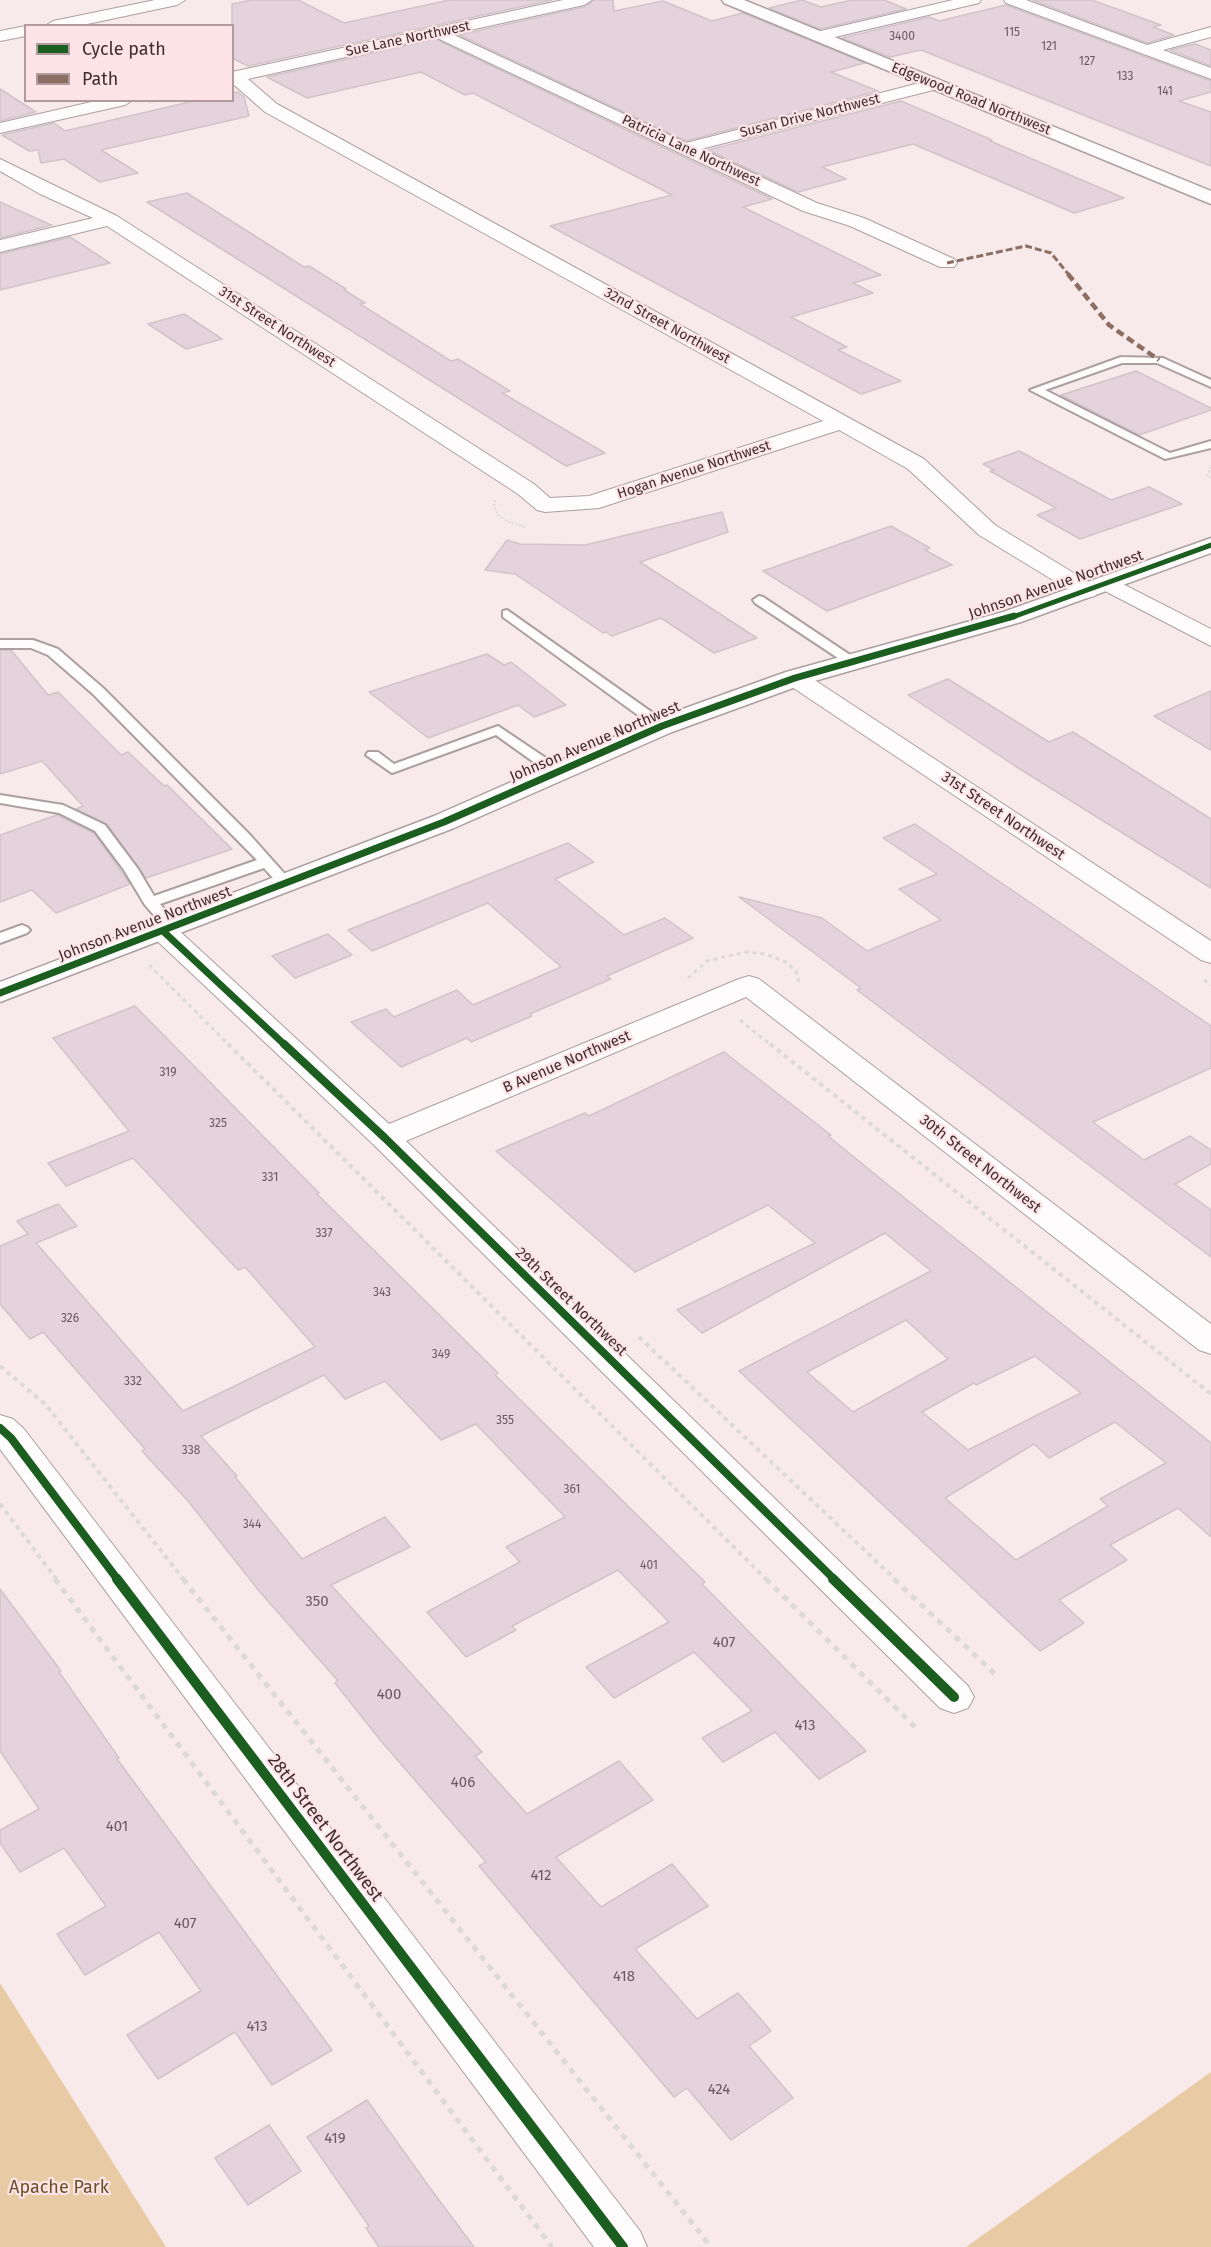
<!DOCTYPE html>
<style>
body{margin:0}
#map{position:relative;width:1211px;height:2247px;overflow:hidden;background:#f8eaeb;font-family:"Fira Sans",sans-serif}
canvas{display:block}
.legend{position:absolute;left:24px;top:24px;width:210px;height:78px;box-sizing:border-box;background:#fee4e6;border:2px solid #b19b9d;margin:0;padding:8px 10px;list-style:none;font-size:18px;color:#3e2e30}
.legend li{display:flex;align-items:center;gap:12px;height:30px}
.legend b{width:30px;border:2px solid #b19b9d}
</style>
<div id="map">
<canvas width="1211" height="2247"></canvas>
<ul class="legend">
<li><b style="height:8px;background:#1b5e20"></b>Cycle path</li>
<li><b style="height:8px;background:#8d6e63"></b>Path</li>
</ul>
</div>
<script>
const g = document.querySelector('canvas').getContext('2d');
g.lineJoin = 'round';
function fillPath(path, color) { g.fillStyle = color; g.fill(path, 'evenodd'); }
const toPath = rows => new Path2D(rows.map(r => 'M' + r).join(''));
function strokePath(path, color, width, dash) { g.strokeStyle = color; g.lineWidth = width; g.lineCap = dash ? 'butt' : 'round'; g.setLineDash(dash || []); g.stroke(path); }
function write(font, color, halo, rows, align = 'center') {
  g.font = font + ' "Fira Sans",sans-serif'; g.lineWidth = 4.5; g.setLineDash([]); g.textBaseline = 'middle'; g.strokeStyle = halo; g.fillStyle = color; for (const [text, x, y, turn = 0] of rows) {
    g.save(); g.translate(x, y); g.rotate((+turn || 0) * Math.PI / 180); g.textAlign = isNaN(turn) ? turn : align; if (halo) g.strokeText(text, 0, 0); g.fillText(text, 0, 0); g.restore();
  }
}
const green = toPath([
 [0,1983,166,2247,0,2247],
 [1211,2072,1211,2247,966,2247]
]);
const building = toPath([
 [251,0,298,0,344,23,449,0,552,0,248,66,232,58,232,4,251,0],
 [594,0,613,0,614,11,663,1,712,21,743,13,865,63,831,72,878,91,686,141,459,35,584,7,594,0],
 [802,0,821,7,852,0,884,0,906,9,820,29,769,8,802,0],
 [1032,0,1092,0,1161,25,1153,27,1174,35,1147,43,1032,0],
 [1006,5,1211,81,1211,92,1179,101,1211,112,1211,166,921,50,890,57,842,38,929,17,939,21,1006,5],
 [435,39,772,199,743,207,881,275,853,283,873,293,791,317,847,347,838,350,901,381,861,394,550,226,672,195,473,93,465,95,421,72,307,98,267,77,435,39],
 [1195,44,1211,50,1211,66,1170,50,1195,44],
 [0,89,36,112,0,121,0,89],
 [238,92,244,97,249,116,101,150,138,173,100,182,64,159,41,163,38,150,29,151,2,135,54,123,65,131,198,100,232,100,232,93,238,92],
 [901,101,992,140,990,141,1124,198,1074,213,913,144,822,167,846,179,798,192,708,150,901,101],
 [187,193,304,267,309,266,346,289,344,290,365,303,360,304,451,361,458,359,510,391,502,393,605,453,566,466,147,202,187,193],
 [0,202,49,224,52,225,0,238,0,202],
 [70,237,110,263,0,290,0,254,70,237],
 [184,314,222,339,186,349,148,324,184,314],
 [1136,371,1211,408,1211,410,1139,435,1061,395,1136,371],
 [1019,451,1111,500,1149,487,1182,504,1080,539,1037,515,1056,508,990,471,994,470,983,464,1019,451],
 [722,512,728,532,640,562,757,638,714,653,661,618,612,636,606,632,603,633,515,574,485,570,507,540,520,544,585,545,722,512],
 [891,526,930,548,925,550,952,565,827,611,763,571,891,526],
 [0,650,11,650,48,695,58,692,121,755,128,752,164,786,167,785,232,849,146,878,107,824,76,809,83,806,42,761,0,774,0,650],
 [487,654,504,665,511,662,566,705,534,717,518,705,428,738,369,692,487,654],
 [948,679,1049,742,1073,732,1211,819,1211,888,1015,766,908,695,948,679],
 [1211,691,1211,750,1154,716,1211,691],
 [57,815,94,833,130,884,56,913,32,890,0,902,0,835,57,815],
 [915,824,1211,1026,1211,1068,1093,1122,1144,1160,1190,1136,1211,1150,1211,1164,1175,1184,1211,1210,1211,1257,857,990,861,988,739,897,822,918,867,951,941,920,899,889,937,874,883,838,915,824],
 [568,843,594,862,555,879,624,935,665,918,693,938,607,976,611,979,530,1014,532,1016,471,1042,467,1038,401,1067,351,1022,386,1009,394,1017,457,990,473,1005,561,967,488,903,372,951,348,930,568,843],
 [328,934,352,955,295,978,272,956,328,934],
 [135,1006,319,1193,317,1194,498,1373,495,1375,705,1582,702,1584,866,1751,819,1779,775,1732,723,1762,702,1738,752,1711,694,1652,614,1698,586,1667,669,1622,618,1570,512,1626,516,1630,466,1657,427,1612,520,1562,506,1547,565,1517,476,1424,441,1440,385,1381,345,1399,324,1375,201,1436,237,1476,235,1477,302,1559,385,1517,410,1547,331,1585,482,1752,475,1756,527,1814,619,1761,653,1800,556,1857,601,1907,672,1864,708,1906,635,1949,697,2019,738,1993,771,2031,749,2046,793,2098,731,2140,687,2088,674,2097,479,1866,486,1862,381,1741,335,1683,338,1681,260,1592,188,1501,142,1451,145,1449,43,1332,30,1339,0,1304,0,1246,28,1234,17,1221,58,1204,77,1226,36,1243,183,1411,315,1347,245,1267,238,1270,133,1158,66,1186,48,1163,129,1131,53,1038,135,1006],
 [724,1052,831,1135,828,1136,892,1188,1211,1443,1211,1537,1178,1508,1110,1545,1127,1560,1059,1600,1084,1623,1040,1651,739,1371,931,1271,885,1233,702,1333,677,1310,815,1243,768,1205,635,1272,496,1151,585,1113,589,1116,724,1052],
 [906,1320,948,1359,853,1412,807,1372,906,1320],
 [1035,1356,1081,1393,968,1450,922,1412,974,1383,976,1385,1035,1356],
 [1115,1422,1166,1463,1100,1499,1108,1506,1016,1560,945,1498,1034,1444,1049,1458,1115,1422],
 [0,1589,61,1671,59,1672,119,1758,117,1759,332,2050,272,2085,235,2032,158,2079,127,2035,201,1991,159,1932,85,1975,57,1934,106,1906,64,1848,20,1872,0,1843,0,1830,39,1809,0,1751,0,1589],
 [367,2100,430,2188,474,2247,379,2247,366,2228,369,2226,307,2137,367,2100],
 [269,2125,301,2171,248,2205,215,2158,269,2125]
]);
const pathFar3 = toPath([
 [149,103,160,100],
 [1211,467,1207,476,1211,478],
 [495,500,494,506,498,515,508,522,526,527]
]);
const pathFar2 = toPath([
 [149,965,230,1046],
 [688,978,707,961,745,952,766,954,786,962,796,971,800,986],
 [1204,980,1211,985],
 [740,1020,772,1046]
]);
const pathFar1 = toPath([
 [228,1044,767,1580],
 [770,1044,1211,1394],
 [639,1337,896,1580],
 [0,1366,45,1404,184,1580],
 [0,1504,57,1580]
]);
const path = toPath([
 [55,1579,552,2247],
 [183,1579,711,2247],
 [766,1579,915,1727],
 [894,1579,996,1675]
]);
const lane = toPath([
 [1121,357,1163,358,1211,380,1211,387,1157,363,1122,363,1045,390,1170,453,1211,441,1211,448,1165,459,1030,390,1121,357],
 [759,596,763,597,859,661,857,664,847,664,755,603,753,600,759,596],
 [507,610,667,723,667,729,657,729,503,617,503,611,507,610],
 [0,640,33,640,58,649,103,688,250,835,291,881,293,884,291,887,281,887,264,868,160,904,181,928,173,933,168,931,145,905,124,870,95,831,59,813,0,803,0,795,63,805,105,825,138,869,154,896,257,860,93,694,48,655,31,648,0,648,0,640],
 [498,726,562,769,562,775,552,775,496,735,392,773,366,755,368,752,378,752,394,764,498,726],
 [22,925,27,927,30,930,27,933,0,943,0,933,22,925]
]);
const street = toPath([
 [155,0,185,0,177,5,78,26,45,26,53,21,155,0],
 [563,0,592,0,584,5,452,34,686,143,935,79,941,80,943,84,941,88,701,149,817,203,864,218,954,259,957,263,954,267,940,267,850,226,803,211,435,37,248,79,277,104,924,459,995,525,1095,586,1099,591,1095,596,1087,598,1079,596,979,535,908,469,839,430,599,508,545,512,537,510,518,494,107,226,0,252,0,240,93,218,40,194,0,171,0,159,117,216,534,484,550,498,589,496,823,421,265,112,232,83,232,72,563,0],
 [953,0,981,0,979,3,818,41,810,36,812,33,953,0],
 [1004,0,1026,0,1147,45,1211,27,1211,37,1163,50,1211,68,1211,79,1006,3,1004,0],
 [26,26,26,36,0,41,0,31,26,26],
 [100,100,133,100,125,105,0,133,0,123,100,100],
 [1109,577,1211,629,1211,646,1101,589,1097,584,1101,579,1109,577],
 [795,670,804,673,1211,941,1211,963,1201,960,786,683,782,678,786,673,795,670],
 [164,923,174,926,389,1124,739,979,749,976,759,979,1211,1324,1211,1354,1199,1350,746,997,406,1141,968,1686,974,1697,968,1708,954,1713,940,1708,374,1145,154,938,150,932,154,926,164,923],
 [0,1415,13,1419,24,1429,640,2231,647,2247,594,2247,0,1449,0,1415]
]);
const secondary = toPath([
 [1211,538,1211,553,1021,622,804,684,672,732,454,828,0,1002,0,982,434,816,652,720,786,672,1003,612,1211,538]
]);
const primary = toPath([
 [722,0,744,0,1211,191,1211,204,724,3,722,0]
]);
const quietFar1 = toPath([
 [947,263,1026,246,1051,253,1069,275]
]);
const quiet = toPath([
 [1068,274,1109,325,1159,360]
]);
const cyclewayFar3 = toPath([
 [1010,618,1211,545]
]);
const cyclewayFar2 = toPath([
 [164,932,286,1046],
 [0,993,444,822,662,726,795,678,1014,616]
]);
const cyclewayFar1 = toPath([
 [284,1044,385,1138,835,1580],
 [0,1428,11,1438,118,1580]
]);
const cycleway = toPath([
 [117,1579,623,2247],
 [833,1579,954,1697]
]);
const numberNames = [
 ["115",1012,33],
 ["3400",902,37],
 ["121",1049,47],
 ["127",1087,62],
 ["133",1125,77],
 ["141",1165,92],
 ["319",168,1073],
 ["325",218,1124],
 ["331",270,1178],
 ["337",324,1234],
 ["343",382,1293],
 ["326",70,1319],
 ["349",441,1355],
 ["332",133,1382],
 ["355",505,1421],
 ["338",191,1451],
 ["361",572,1490],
 ["344",252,1525],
 ["401",649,1566]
];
const farStreetnames = [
 ["Sue Lane Northwest",408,39,-12],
 ["Edgewood Road Northwest",971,99,22],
 ["Susan Drive Northwest",810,116,-14],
 ["Patricia Lane Northwest",691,151,25],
 ["32nd Street Northwest",667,326,29],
 ["31st Street Northwest",277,327,33],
 ["Hogan Avenue Northwest",694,470,-18]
];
const streetNames = [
 ["Johnson Avenue Northwest",1056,585,-19],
 ["Johnson Avenue Northwest",595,742,-23],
 ["31st Street Northwest",1003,816,34],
 ["Johnson Avenue Northwest",145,924,-21],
 ["B Avenue Northwest",567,1062,-23],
 ["30th Street Northwest",980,1164,38],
 ["29th Street Northwest",571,1302,44]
];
const nearNumbernames = [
 ["350",317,1602],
 ["407",724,1643],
 ["400",389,1695],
 ["413",805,1726],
 ["406",463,1783],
 ["401",117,1827],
 ["412",541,1876],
 ["407",185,1924],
 ["418",624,1977],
 ["413",257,2027],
 ["424",719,2090],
 ["419",335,2139]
];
const nearStreetnames = [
 ["28th Street Northwest",325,1828,53]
];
const nearParknames = [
 ["Apache Park",59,2188]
];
fillPath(green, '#e8cba5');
fillPath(building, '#e4d3dc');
strokePath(building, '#d1c4c9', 1.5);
strokePath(lane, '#ac9fa0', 4);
strokePath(street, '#ac9fa0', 2);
strokePath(secondary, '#ac9fa0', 3);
strokePath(primary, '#ac9fa0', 3);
strokePath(pathFar3, '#ddd9d9', 2, [2, 2]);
strokePath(pathFar2, '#ddd9d9', 3, [4, 4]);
strokePath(pathFar1, '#ddd9d9', 4, [4.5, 4.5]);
strokePath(path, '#ddd9d9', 5, [6, 6]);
fillPath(lane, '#fefcfc');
fillPath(street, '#fefcfc');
fillPath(secondary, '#fefcfc');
fillPath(primary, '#fefcfc');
strokePath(quietFar1, '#8d6e63', 3, [7, 3]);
strokePath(quiet, '#8d6e63', 4.5, [8, 4.5]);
strokePath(cyclewayFar3, '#1b5e20', 5);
strokePath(cyclewayFar2, '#1b5e20', 7);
strokePath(cyclewayFar1, '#1b5e20', 8);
strokePath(cycleway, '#1b5e20', 10);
write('12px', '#6a5a5e', null, numberNames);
write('14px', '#3e2e30', '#fee4e6', farStreetnames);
write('15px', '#3e2e30', '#fee4e6', streetNames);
write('15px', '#6a5a5e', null, nearNumbernames);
write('18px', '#3e2e30', '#fee4e6', nearStreetnames);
write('18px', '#685129', '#fee4e6', nearParknames);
</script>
